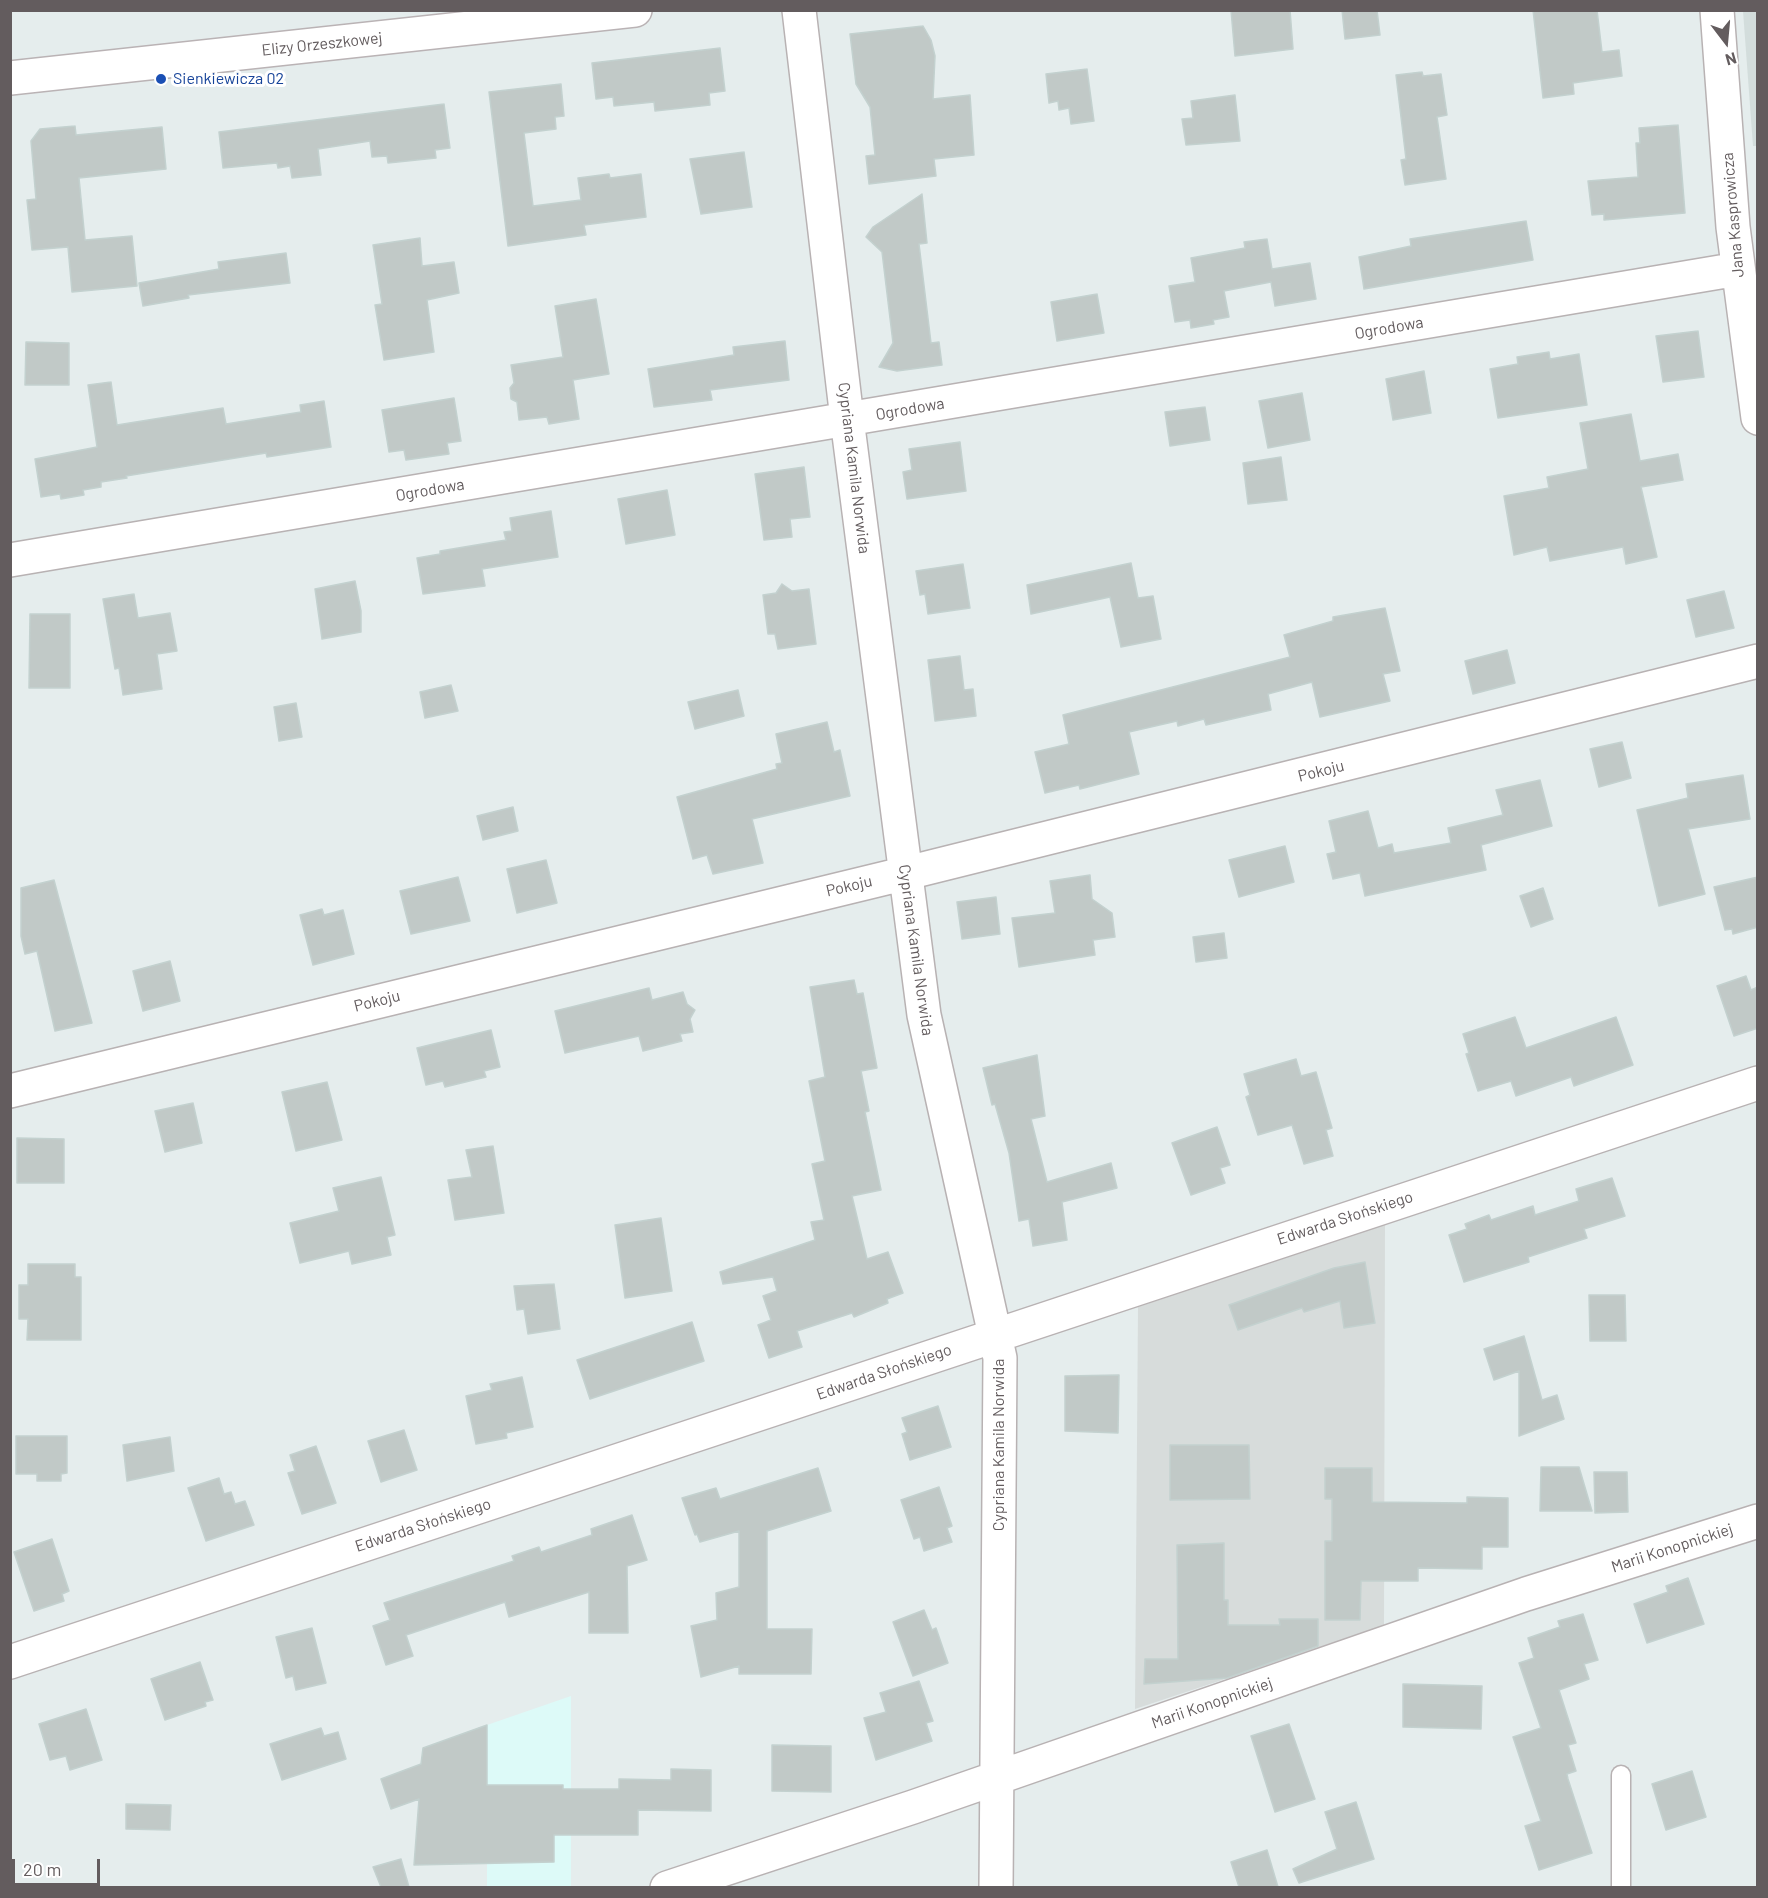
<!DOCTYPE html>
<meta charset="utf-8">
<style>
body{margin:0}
#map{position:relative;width:1768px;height:1898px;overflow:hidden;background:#e5eded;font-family:Barlow,sans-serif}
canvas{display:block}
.frame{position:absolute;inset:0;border:12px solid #635c5e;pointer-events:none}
.north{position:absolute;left:1696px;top:12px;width:60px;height:60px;-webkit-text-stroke:4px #fff;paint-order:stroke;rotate:164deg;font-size:16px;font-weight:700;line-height:24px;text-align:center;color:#635c5e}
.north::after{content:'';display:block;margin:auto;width:21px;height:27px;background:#635c5e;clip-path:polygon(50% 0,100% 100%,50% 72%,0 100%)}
.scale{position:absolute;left:12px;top:1859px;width:88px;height:27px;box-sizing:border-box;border:3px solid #635c5e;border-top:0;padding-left:8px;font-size:18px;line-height:21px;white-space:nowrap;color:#635c5e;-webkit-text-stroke:4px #fff;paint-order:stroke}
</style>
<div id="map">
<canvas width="1768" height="1898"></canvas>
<div class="frame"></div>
<div class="north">N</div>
<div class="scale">20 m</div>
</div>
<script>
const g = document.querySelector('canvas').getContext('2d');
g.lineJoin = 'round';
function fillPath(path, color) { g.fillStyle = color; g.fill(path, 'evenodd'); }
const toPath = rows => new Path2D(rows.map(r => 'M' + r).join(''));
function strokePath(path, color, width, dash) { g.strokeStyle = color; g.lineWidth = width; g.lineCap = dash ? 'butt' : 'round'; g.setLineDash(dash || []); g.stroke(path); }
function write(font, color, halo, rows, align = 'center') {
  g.font = font + ' Barlow,sans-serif'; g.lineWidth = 6; g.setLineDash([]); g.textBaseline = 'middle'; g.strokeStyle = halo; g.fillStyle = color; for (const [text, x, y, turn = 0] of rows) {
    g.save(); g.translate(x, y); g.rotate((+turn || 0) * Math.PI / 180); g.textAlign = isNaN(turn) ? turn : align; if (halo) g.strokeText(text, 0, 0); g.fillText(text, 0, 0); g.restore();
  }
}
const commercial = toPath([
 [571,1696,571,1887,487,1887,487,1725]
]);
const industrial = toPath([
 [1385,1224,1384,1626,1135,1709,1138,1307]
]);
const education = toPath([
 [1743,11,1757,11,1757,146,1753,146]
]);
const building = toPath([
 [1231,10,1290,10,1293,49,1235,56,1231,10],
 [1342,10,1377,10,1380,35,1345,39,1342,10],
 [1533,10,1597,10,1602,52,1619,50,1622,76,1573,83,1574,94,1543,98,1533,10],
 [923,26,931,40,935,56,933,99,970,95,974,155,934,159,936,176,869,184,866,156,875,155,870,107,856,84,850,34,923,26],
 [720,48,725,91,709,93,710,105,655,111,654,102,614,106,613,97,596,99,592,63,720,48],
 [1087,69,1094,121,1071,124,1069,108,1059,110,1058,101,1049,103,1046,74,1087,69],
 [1422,72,1423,76,1441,74,1447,115,1437,117,1446,179,1405,185,1401,160,1406,159,1396,75,1422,72],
 [561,84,564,116,555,117,556,129,524,133,533,206,581,200,578,178,609,174,610,178,641,174,646,217,584,225,586,235,508,246,489,92,561,84],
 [1235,95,1240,141,1186,145,1182,119,1193,118,1191,101,1235,95],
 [444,104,450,148,435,150,436,158,388,163,387,156,372,157,370,141,318,149,321,175,292,178,290,166,278,168,277,163,223,168,219,132,444,104],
 [1678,125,1685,213,1604,220,1604,214,1592,215,1588,181,1638,177,1636,143,1640,143,1639,128,1678,125],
 [75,126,76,135,162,127,166,169,79,178,85,240,132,236,137,286,72,292,68,247,32,250,27,200,36,199,31,141,40,129,75,126],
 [744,152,752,207,701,214,690,159,744,152],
 [922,194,927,243,919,244,931,343,939,342,942,365,897,371,879,367,893,343,882,252,866,237,873,227,922,194],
 [1526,221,1533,260,1364,289,1359,257,1411,246,1410,239,1526,221],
 [420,238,422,266,454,262,459,293,427,300,434,352,384,360,375,305,382,304,373,245,420,238],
 [1267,239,1272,269,1310,263,1316,299,1275,306,1271,282,1224,291,1229,317,1213,320,1214,324,1191,328,1190,320,1175,322,1169,286,1195,282,1191,258,1245,248,1244,242,1267,239],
 [286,253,290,283,188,295,189,298,143,306,139,283,219,269,218,262,286,253],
 [1097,294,1104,333,1057,341,1051,302,1097,294],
 [596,299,609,374,573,380,579,419,549,424,547,417,519,420,517,402,511,399,510,388,514,383,511,365,563,357,555,306,596,299],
 [1698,331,1704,377,1663,382,1656,336,1698,331],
 [785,341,789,380,710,390,712,400,654,407,648,369,734,355,733,347,785,341],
 [26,342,69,343,69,385,25,385,26,342],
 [1549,352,1550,359,1579,354,1587,405,1498,418,1490,369,1518,364,1517,357,1549,352],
 [1424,371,1431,413,1393,420,1386,379,1424,371],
 [111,382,117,425,223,408,226,424,301,412,300,405,324,401,331,447,267,457,266,453,126,476,127,478,101,482,101,487,83,490,84,495,61,499,60,494,41,497,35,459,97,447,88,385,111,382],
 [1302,393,1310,440,1268,448,1259,401,1302,393],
 [454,398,461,441,447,443,449,454,406,460,404,450,389,452,382,410,454,398],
 [1205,407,1210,440,1170,446,1165,412,1205,407],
 [1631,414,1640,461,1678,454,1683,480,1641,487,1657,557,1626,564,1623,547,1550,561,1547,547,1514,555,1504,496,1549,488,1547,477,1588,469,1580,423,1631,414],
 [960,442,966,491,907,499,903,472,912,470,909,449,960,442],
 [1281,457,1287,500,1248,504,1243,463,1281,457],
 [804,467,810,517,790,519,792,537,764,540,755,474,804,467],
 [667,490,675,535,626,544,618,499,667,490],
 [551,511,558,557,482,569,485,586,423,594,417,558,440,554,440,551,506,540,504,532,512,531,510,518,551,511],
 [1131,563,1138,598,1153,596,1161,639,1121,647,1110,597,1031,614,1027,585,1131,563],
 [963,564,970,608,928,614,925,594,920,595,916,571,963,564],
 [355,581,361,611,361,632,322,639,315,589,355,581],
 [782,584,792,591,809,589,816,644,778,649,775,634,768,634,763,595,776,593,782,584],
 [1724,591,1734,628,1696,637,1687,600,1724,591],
 [134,594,138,618,170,613,177,651,157,654,162,689,123,695,119,668,115,669,103,599,134,594],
 [1385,608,1400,671,1383,674,1390,701,1320,717,1312,682,1268,694,1271,710,1206,725,1204,719,1178,726,1177,721,1129,732,1139,774,1080,789,1079,785,1045,793,1035,752,1069,744,1063,715,1290,657,1284,635,1333,621,1333,617,1385,608],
 [30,614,70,614,70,688,29,688,30,614],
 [1507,650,1515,683,1473,694,1465,661,1507,650],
 [960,656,964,690,973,689,976,716,935,721,928,660,960,656],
 [451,685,458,711,425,718,420,692,451,685],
 [738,690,744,716,695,729,688,702,738,690],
 [296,703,302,737,279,741,274,707,296,703],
 [827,722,834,752,840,750,850,796,752,819,763,863,713,874,707,855,693,859,677,797,777,769,776,764,782,763,776,734,827,722],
 [1622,742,1631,778,1599,787,1590,749,1622,742],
 [1743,775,1750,819,1688,829,1705,894,1659,906,1637,810,1688,798,1686,784,1743,775],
 [1540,780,1552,826,1481,845,1486,870,1365,896,1360,873,1333,879,1327,854,1336,852,1329,821,1368,811,1378,848,1392,844,1394,853,1451,843,1448,828,1503,815,1496,790,1540,780],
 [513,807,518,831,483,840,477,816,513,807],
 [1285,846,1294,882,1239,897,1229,860,1285,846],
 [546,860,557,903,517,913,507,869,546,860],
 [1090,875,1092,899,1112,913,1115,937,1093,940,1095,955,1019,967,1012,918,1055,913,1050,881,1090,875],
 [458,877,470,921,411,934,400,891,458,877],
 [1758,877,1758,927,1733,934,1732,929,1725,930,1714,887,1758,877],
 [54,880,92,1023,55,1031,37,951,25,954,21,936,21,888,54,880],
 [1543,888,1553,919,1531,927,1520,896,1543,888],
 [996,897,1000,934,962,939,957,902,996,897],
 [322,909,324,915,343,910,354,954,313,965,300,915,322,909],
 [1224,933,1227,958,1196,962,1193,937,1224,933],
 [170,961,180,1001,143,1011,133,971,170,961],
 [1746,976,1751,990,1758,987,1758,1028,1734,1036,1717,986,1746,976],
 [854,980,857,994,863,993,877,1068,861,1071,869,1111,865,1112,881,1190,852,1196,867,1259,888,1252,903,1293,887,1299,888,1303,854,1317,852,1313,797,1331,802,1347,769,1358,758,1325,771,1320,763,1296,777,1291,773,1277,723,1284,720,1272,815,1240,811,1222,824,1220,812,1164,825,1161,809,1081,825,1077,810,987,854,980],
 [649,988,652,1000,683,992,687,1004,695,1010,690,1019,693,1032,680,1034,682,1041,643,1051,639,1036,565,1053,555,1011,649,988],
 [1515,1017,1526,1048,1616,1017,1633,1065,1574,1086,1571,1077,1516,1096,1511,1081,1478,1091,1466,1054,1469,1053,1463,1034,1515,1017],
 [491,1030,500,1067,484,1071,486,1077,445,1087,443,1081,426,1085,417,1048,491,1030],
 [1037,1055,1045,1116,1031,1119,1047,1182,1111,1163,1117,1188,1062,1202,1067,1240,1033,1246,1029,1219,1019,1221,1009,1153,995,1104,992,1105,983,1068,1037,1055],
 [1296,1059,1301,1076,1316,1072,1332,1128,1326,1130,1333,1156,1304,1164,1292,1125,1258,1135,1246,1097,1250,1095,1244,1074,1296,1059],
 [327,1082,342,1140,296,1151,282,1092,327,1082],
 [193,1103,202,1143,165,1152,155,1111,193,1103],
 [1217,1127,1230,1165,1220,1168,1225,1183,1191,1195,1172,1143,1217,1127],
 [17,1138,64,1139,64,1183,17,1183,17,1138],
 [493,1146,504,1213,455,1220,448,1180,472,1177,466,1150,493,1146],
 [381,1177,395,1235,387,1237,391,1255,352,1264,349,1251,300,1263,290,1223,339,1211,333,1188,381,1177],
 [1612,1178,1625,1216,1584,1229,1587,1238,1528,1257,1529,1262,1464,1282,1449,1235,1467,1229,1465,1224,1489,1215,1491,1220,1533,1206,1535,1215,1579,1201,1576,1189,1612,1178],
 [661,1218,672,1291,625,1298,615,1225,661,1218],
 [1365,1262,1375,1323,1344,1328,1340,1301,1304,1312,1302,1308,1238,1330,1229,1305,1334,1268,1365,1262],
 [28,1264,75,1264,75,1277,81,1277,81,1340,27,1340,28,1319,19,1319,19,1285,28,1285,28,1264],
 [554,1284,560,1329,528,1334,524,1309,517,1310,514,1286,554,1284],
 [1589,1295,1625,1295,1626,1341,1590,1341,1589,1295],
 [692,1322,704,1361,590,1399,577,1360,692,1322],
 [1524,1336,1542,1400,1557,1395,1564,1419,1519,1436,1519,1371,1494,1380,1484,1349,1524,1336],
 [1119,1375,1118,1433,1065,1431,1065,1376,1119,1375],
 [522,1377,533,1427,506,1433,507,1438,476,1444,466,1396,492,1390,490,1384,522,1377],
 [938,1406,951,1447,910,1460,902,1434,907,1432,902,1418,938,1406],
 [404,1430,417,1470,381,1482,368,1441,404,1430],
 [16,1436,67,1436,67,1473,61,1474,61,1481,37,1481,37,1474,16,1474,16,1436],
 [170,1437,174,1471,127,1481,123,1445,170,1437],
 [1170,1445,1249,1445,1250,1499,1170,1500,1170,1445],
 [316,1446,336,1503,302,1514,288,1473,295,1471,290,1455,316,1446],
 [1541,1467,1579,1467,1592,1511,1540,1511,1541,1467],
 [818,1468,831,1511,767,1531,767,1629,812,1629,811,1674,739,1674,739,1666,701,1677,691,1626,717,1620,716,1593,739,1587,739,1531,700,1542,697,1534,695,1535,682,1498,716,1488,720,1499,818,1468],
 [1325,1468,1372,1468,1372,1502,1467,1503,1467,1497,1508,1498,1508,1547,1482,1547,1482,1569,1418,1568,1418,1581,1361,1581,1360,1620,1325,1620,1325,1541,1332,1541,1332,1499,1325,1499,1325,1468],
 [1594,1472,1627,1472,1628,1512,1595,1513,1594,1472],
 [219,1478,224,1494,231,1492,235,1504,245,1501,254,1525,206,1541,188,1488,219,1478],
 [939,1487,952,1526,947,1528,952,1542,924,1551,920,1537,914,1539,901,1500,939,1487],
 [632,1515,647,1560,627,1566,628,1633,589,1633,589,1592,509,1617,505,1602,406,1635,413,1656,386,1665,373,1626,390,1620,384,1603,514,1561,512,1556,539,1547,541,1552,592,1535,591,1529,632,1515],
 [52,1539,69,1591,62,1594,64,1601,34,1611,14,1552,52,1539],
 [1224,1543,1224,1600,1228,1600,1228,1625,1280,1625,1279,1619,1318,1619,1318,1646,1227,1678,1144,1684,1145,1659,1178,1659,1177,1545,1224,1543],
 [1688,1578,1704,1624,1647,1643,1634,1604,1668,1592,1666,1586,1688,1578],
 [924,1610,932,1630,936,1628,948,1663,913,1676,893,1622,924,1610],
 [1583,1614,1598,1660,1584,1664,1589,1679,1559,1690,1576,1743,1568,1745,1576,1771,1567,1774,1568,1779,1592,1853,1539,1870,1525,1826,1541,1821,1513,1737,1541,1728,1519,1663,1534,1658,1528,1638,1560,1627,1558,1621,1583,1614],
 [312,1628,326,1683,296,1690,293,1676,286,1678,276,1637,312,1628],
 [200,1662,213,1700,205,1702,206,1706,165,1720,151,1679,200,1662],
 [919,1681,933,1721,926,1723,932,1741,876,1760,864,1718,886,1712,880,1693,919,1681],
 [1403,1684,1482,1686,1481,1729,1403,1727,1403,1684],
 [86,1709,102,1760,70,1770,66,1756,50,1760,39,1724,86,1709],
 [1289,1724,1315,1799,1275,1812,1251,1736,1289,1724],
 [487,1725,487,1785,563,1785,563,1789,619,1789,619,1779,671,1780,671,1769,711,1770,711,1811,638,1810,638,1835,554,1835,554,1862,414,1865,419,1799,391,1809,381,1779,421,1764,423,1748,487,1725],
 [321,1728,324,1736,338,1732,346,1759,282,1780,270,1744,321,1728],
 [772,1745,831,1746,831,1792,772,1791,772,1745],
 [1692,1771,1706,1817,1666,1830,1652,1784,1692,1771],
 [1356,1802,1374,1859,1299,1883,1293,1869,1337,1849,1325,1812,1356,1802],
 [126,1804,171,1805,170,1830,126,1829,126,1804],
 [1267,1850,1278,1887,1239,1887,1231,1862,1267,1850],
 [401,1859,409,1887,381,1887,373,1867,401,1859]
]);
const lane = toPath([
 [1621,1775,1621,1888]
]);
const street = toPath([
 [799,10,847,419,924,1015,1000,1358,996,1888],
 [1717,10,1733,227,1758,418],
 [10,560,1738,269],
 [10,1091,923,869,1758,661],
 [10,1662,1758,1083],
 [667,1888,913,1807,1526,1594,1758,1521]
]);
const secondary = toPath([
 [10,78,635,10]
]);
const markers = [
 [161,79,6,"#1a4fb4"]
];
const streetNames = [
 ["Elizy Orzeszkowej",322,44,-6],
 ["Jana Kasprowicza",1733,215,-95],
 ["Ogrodowa",1389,328,-10],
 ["Ogrodowa",910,409,-10],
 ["Cypriana Kamila Norwida",854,468,83],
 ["Ogrodowa",430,490,-10],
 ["Pokoju",1321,771,-14],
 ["Pokoju",849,886,-13],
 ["Cypriana Kamila Norwida",916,950,82],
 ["Pokoju",377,1001,-14],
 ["Edwarda Słońskiego",1345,1218,-18],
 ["Edwarda Słońskiego",884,1372,-19],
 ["Cypriana Kamila Norwida",999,1445,-90],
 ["Edwarda Słońskiego",423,1525,-18],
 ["Marii Konopnickiej",1672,1548,-18],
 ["Marii Konopnickiej",1212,1703,-19]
];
const transitNames = [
 ["Sienkiewicza 02",173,79]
];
fillPath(commercial, '#ddfaf8');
fillPath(industrial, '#d7dcdb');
fillPath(education, '#d3dddc');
fillPath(building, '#c1c9c7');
strokePath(building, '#c3d1cf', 1.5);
strokePath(lane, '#b8b2b3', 21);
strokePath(street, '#b8b2b3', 36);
strokePath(secondary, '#bab3b5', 36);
strokePath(lane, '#fff', 18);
strokePath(street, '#fff', 33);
strokePath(secondary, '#fff', 33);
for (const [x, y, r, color] of markers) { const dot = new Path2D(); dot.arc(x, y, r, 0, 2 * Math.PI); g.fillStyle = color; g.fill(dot); strokePath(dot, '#fff', 2); }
write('16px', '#635c5e', '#fff', streetNames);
write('16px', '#164399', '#fff', transitNames, 'left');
</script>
